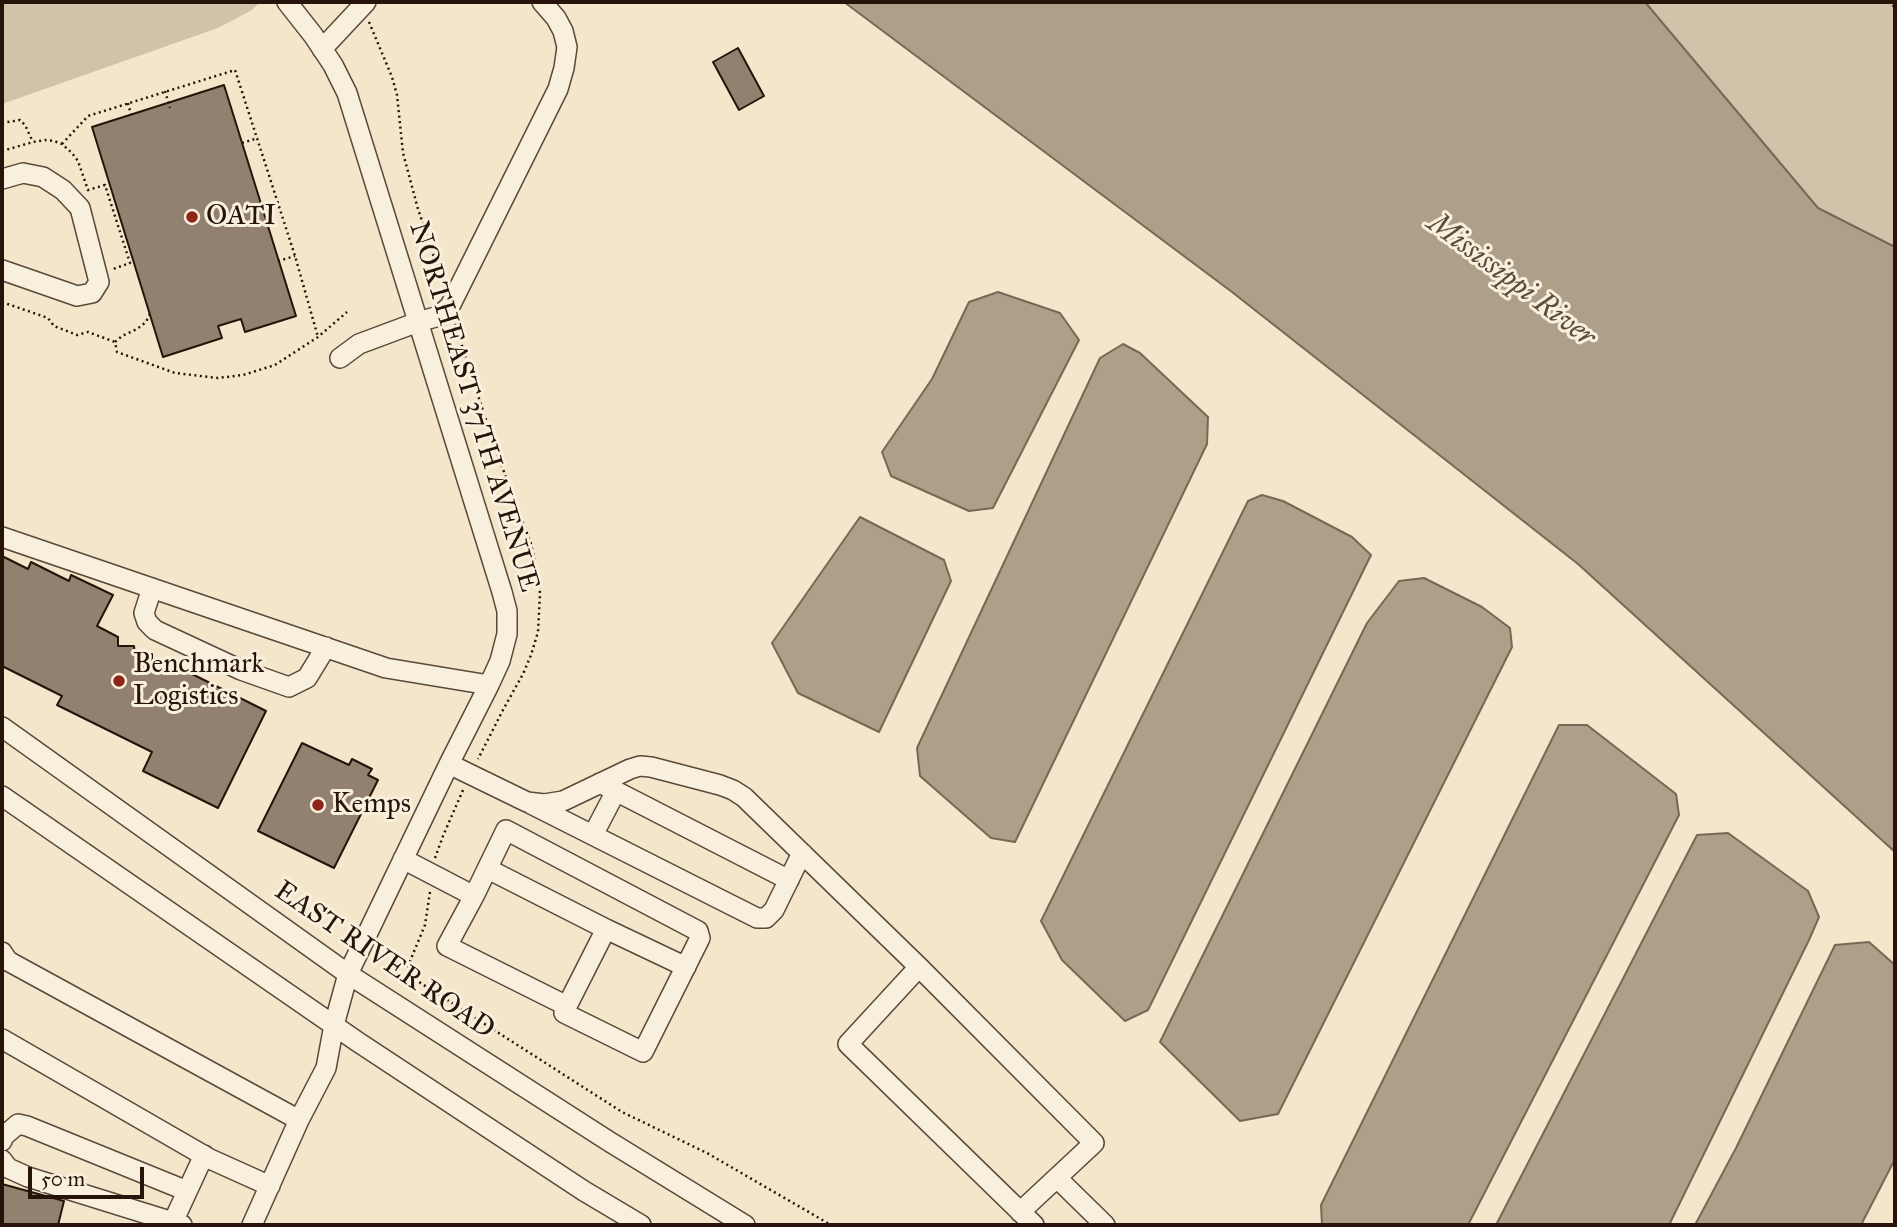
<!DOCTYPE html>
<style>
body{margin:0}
#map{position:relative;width:1897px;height:1227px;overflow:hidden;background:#f4e6ca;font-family:"IM FELL Great Primer",serif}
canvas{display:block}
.frame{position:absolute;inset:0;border:4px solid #26140a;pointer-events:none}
.scale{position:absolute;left:28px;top:1167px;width:116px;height:32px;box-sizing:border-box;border:4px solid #26140a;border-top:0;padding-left:9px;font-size:21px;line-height:24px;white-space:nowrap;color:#26140a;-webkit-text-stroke:5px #f8efdd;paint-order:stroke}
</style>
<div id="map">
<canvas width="1897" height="1227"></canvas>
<div class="frame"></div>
<div class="scale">50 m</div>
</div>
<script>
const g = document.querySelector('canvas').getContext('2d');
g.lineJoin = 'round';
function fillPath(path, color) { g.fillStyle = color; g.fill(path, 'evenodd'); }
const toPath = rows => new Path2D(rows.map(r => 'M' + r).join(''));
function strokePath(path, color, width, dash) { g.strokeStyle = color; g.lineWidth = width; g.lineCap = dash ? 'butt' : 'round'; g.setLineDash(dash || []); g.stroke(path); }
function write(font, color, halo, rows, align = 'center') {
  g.font = font + ' "IM FELL Great Primer",serif'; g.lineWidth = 6; g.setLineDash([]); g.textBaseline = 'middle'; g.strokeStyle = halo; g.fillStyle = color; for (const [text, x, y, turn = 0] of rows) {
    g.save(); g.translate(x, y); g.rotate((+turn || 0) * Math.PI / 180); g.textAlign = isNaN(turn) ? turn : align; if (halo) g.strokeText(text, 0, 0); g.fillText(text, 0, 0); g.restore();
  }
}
const green = toPath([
 [2,2,260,2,252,10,218,28,2,104],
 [1645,2,1895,2,1895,247,1818,208]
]);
const water = toPath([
 [844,2,1645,2,1818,208,1895,247,1895,852,1578,564,1232,292,844,2],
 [998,292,1060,313,1079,340,993,508,969,511,891,476,882,452,932,379,969,302,998,292],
 [1123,344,1140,353,1208,417,1207,444,1015,842,991,838,920,776,917,748,1100,358,1123,344],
 [1262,495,1283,501,1352,537,1371,555,1148,1010,1125,1021,1062,960,1041,921,1248,501,1262,495],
 [860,517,944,560,951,581,879,732,798,693,772,643,860,517],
 [1424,578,1482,607,1510,628,1512,647,1278,1114,1240,1121,1160,1042,1367,623,1399,581,1424,578],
 [1559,725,1587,725,1676,794,1679,815,1468,1225,1322,1225,1321,1205,1559,725],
 [1728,833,1808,891,1819,917,1809,940,1669,1225,1496,1225,1697,835,1728,833],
 [1869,942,1895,965,1895,1159,1861,1225,1695,1225,1736,1148,1835,945,1869,942]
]);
const building = toPath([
 [738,48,764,96,739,110,713,62,738,48],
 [224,85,296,316,245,332,241,319,218,326,222,338,163,357,92,127,224,85],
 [2,556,28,569,31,562,69,581,71,575,113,595,97,626,118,637,118,646,134,646,135,655,152,654,152,663,168,662,266,711,218,808,143,771,152,752,57,705,62,696,2,666,2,556],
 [302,743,349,765,352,759,372,769,368,775,378,780,334,868,258,831,302,743],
 [2,1184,64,1201,58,1225,2,1225,2,1184]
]);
const path = toPath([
 [1888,2,1895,7],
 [369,22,392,77,397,95,403,153,418,209,442,281],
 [165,91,170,108],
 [128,103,131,115],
 [2,123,20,120,25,125,33,142],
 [242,143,258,138],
 [62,144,88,116,235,70,295,256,318,337],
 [2,151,33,142,45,140,54,141,62,144,72,153,78,161,88,190,105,185,130,263,113,269],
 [278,261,295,256],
 [2,302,48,318,54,326,77,335,88,332,115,342],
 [150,314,146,322,137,329,122,336,115,342,117,352,175,373,218,378,243,375,275,365,318,337,347,312],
 [455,324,494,445,531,544,538,574,540,593,538,632,531,655,523,674,503,710,478,759],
 [435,858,443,836,463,790],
 [430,892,425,925,408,966,408,972,416,980,622,1112,707,1153,831,1225]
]);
const minor = toPath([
 [322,49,366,2],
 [2,179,23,173,43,177,63,190,80,208,99,282,92,293,77,296,2,270],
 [340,358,359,344,418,322,439,316,450,306,558,89,564,68,567,47,563,31,556,18,542,2],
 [2,537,386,668,489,685],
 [152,588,144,613,147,622,155,630,241,670,289,687,307,678,326,647],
 [2,727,348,974,610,1142,745,1225],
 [449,764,527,802,544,804,563,801,630,769,640,766,651,767,720,785,733,790,744,797,919,967,1094,1143,1020,1212],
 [600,783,789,880],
 [2,796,358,1042,584,1191,641,1225],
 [531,804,757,918,766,918,774,910,802,853],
 [593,835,616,791],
 [403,859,474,896,506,830,698,931,700,938,643,1052,564,1013,567,1006,447,946,474,896],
 [488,869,606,929,567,1006],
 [606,929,686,967],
 [2,952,8,961,299,1120],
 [919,967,848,1044,1034,1225],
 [2,1039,210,1159,270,1186],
 [2,1141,4,1136,18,1124,27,1126,187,1191],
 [2,1160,8,1168,28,1177,173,1222],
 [1057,1178,1105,1225],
 [182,1225,173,1222,204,1155],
 [252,1225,299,1120,326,1068,334,1025,348,974,449,764,489,685,500,661,507,634,507,611,502,592,347,93,333,65,313,35,287,2]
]);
const markers = [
 [192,217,7,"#8f2418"],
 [119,681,7,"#8f2418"],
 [318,805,7,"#8f2418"]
];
const poiNames = [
 ["OATI",206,217],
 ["Benchmark",133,665],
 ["Logistics",133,697],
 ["Kemps",332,805]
];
const streetNames = [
 ["NORTHEAST 37TH AVENUE",473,407,73],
 ["EAST RIVER ROAD",384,961,34]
];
const waterNames = [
 ["Mississippi River",1511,281,37]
];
fillPath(green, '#d1c2a9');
fillPath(water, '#ae9f89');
strokePath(water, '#786756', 2);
fillPath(building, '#91816e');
strokePath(building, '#26140a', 2);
strokePath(minor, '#5a483a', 22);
strokePath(path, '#26140a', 2.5, [2, 3.5]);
strokePath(minor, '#f8efdd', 19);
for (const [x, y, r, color] of markers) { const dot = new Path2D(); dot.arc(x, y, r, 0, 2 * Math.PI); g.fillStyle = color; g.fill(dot); strokePath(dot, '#f8efdd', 2.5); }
write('28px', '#26140a', '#f8efdd', poiNames, 'left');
write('28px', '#26140a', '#f8efdd', streetNames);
write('italic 30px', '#5c4c3d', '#f8efdd', waterNames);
</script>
